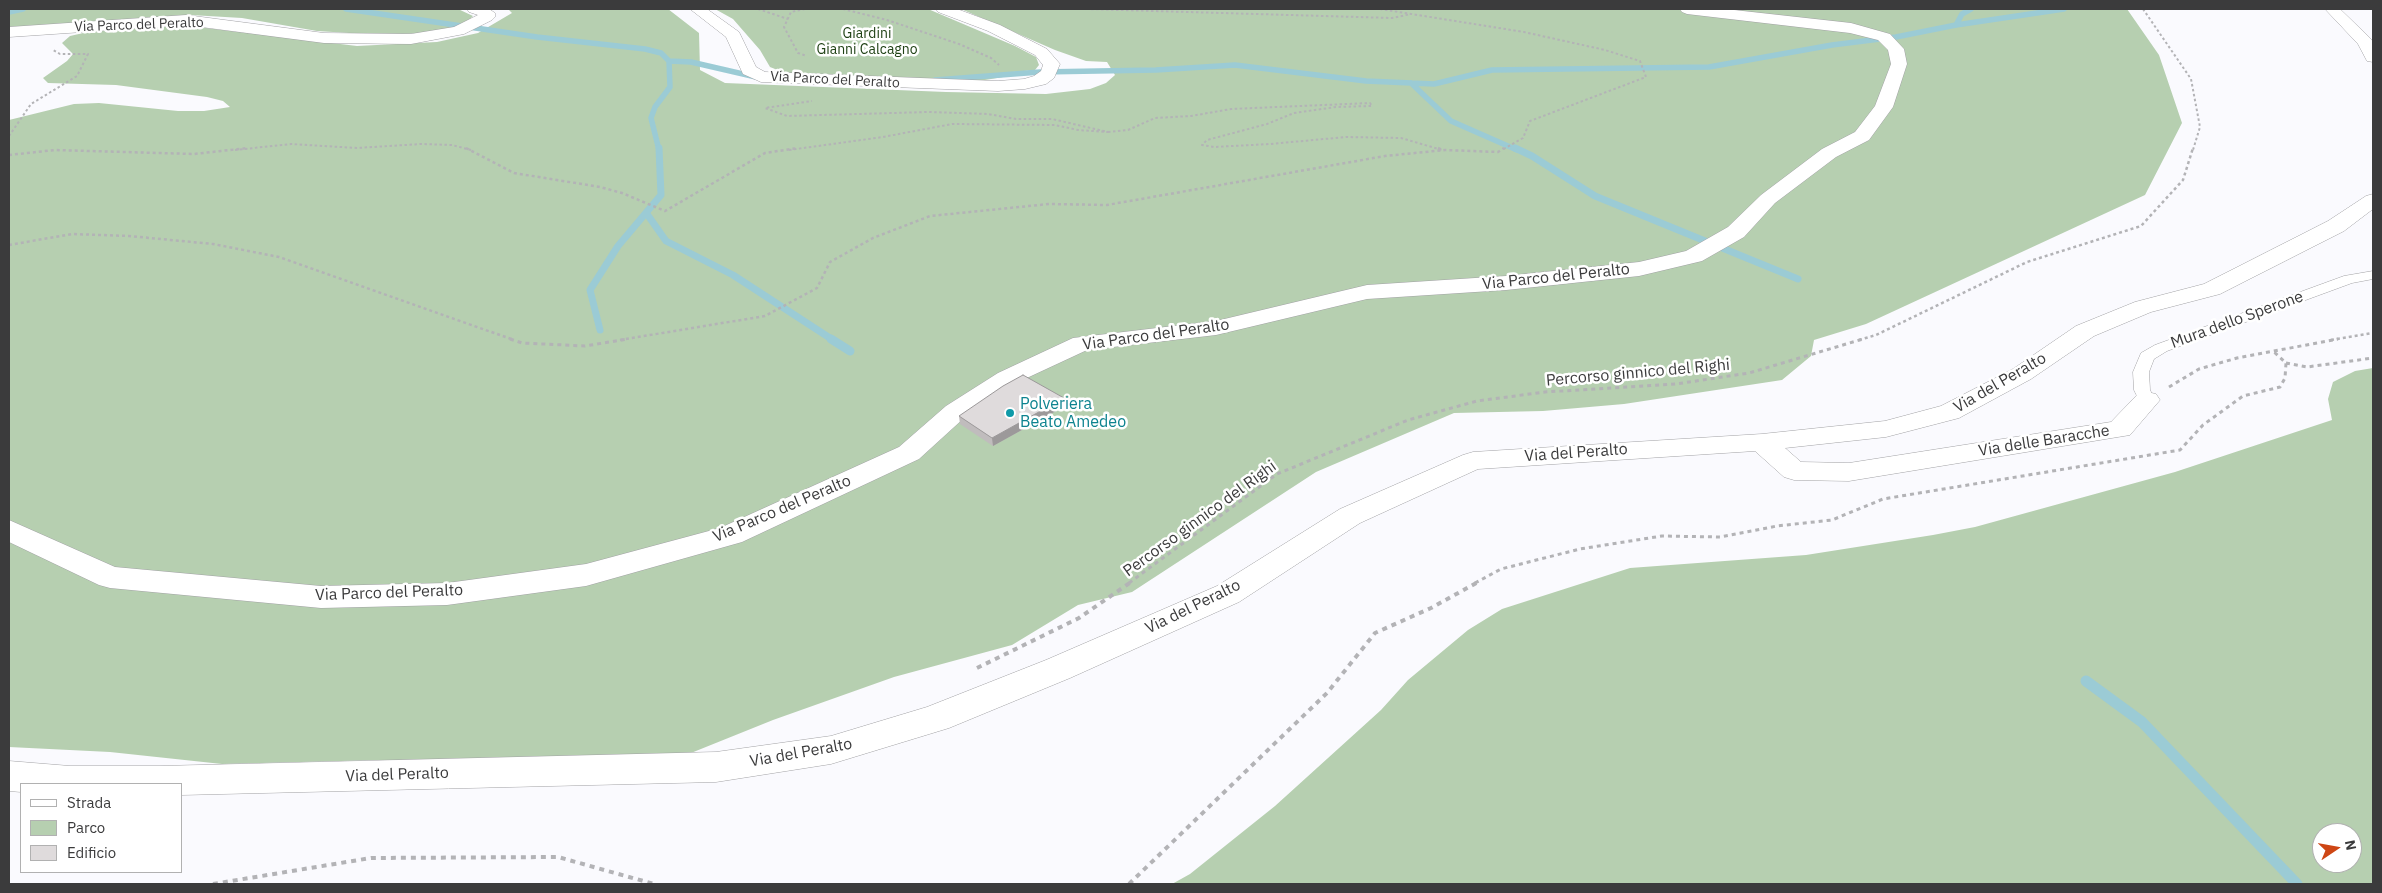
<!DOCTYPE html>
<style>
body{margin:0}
#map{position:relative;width:2382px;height:893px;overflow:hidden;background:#fafafe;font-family:"IBM Plex Sans",sans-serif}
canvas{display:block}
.frame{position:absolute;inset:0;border:10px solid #3b3b3c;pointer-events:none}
.legend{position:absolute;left:20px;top:783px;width:162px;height:90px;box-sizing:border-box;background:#fff;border:1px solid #b1b1b1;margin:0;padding:6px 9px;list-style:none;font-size:15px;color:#3b3b3c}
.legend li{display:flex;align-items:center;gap:10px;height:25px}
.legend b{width:25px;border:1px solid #b1b1b1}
.north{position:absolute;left:2312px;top:823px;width:50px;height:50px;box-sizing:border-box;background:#fff;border:1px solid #b1b1b1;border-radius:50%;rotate:78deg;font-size:14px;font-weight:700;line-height:20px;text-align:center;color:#3b3b3c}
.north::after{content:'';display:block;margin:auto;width:18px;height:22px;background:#ce4614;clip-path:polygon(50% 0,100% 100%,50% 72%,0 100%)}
</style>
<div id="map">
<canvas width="2382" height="893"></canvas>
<div class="frame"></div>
<ul class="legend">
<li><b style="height:6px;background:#fff"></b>Strada</li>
<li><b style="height:14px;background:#b6cfb0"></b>Parco</li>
<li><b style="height:14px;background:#dfdbdc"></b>Edificio</li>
</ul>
<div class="north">N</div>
</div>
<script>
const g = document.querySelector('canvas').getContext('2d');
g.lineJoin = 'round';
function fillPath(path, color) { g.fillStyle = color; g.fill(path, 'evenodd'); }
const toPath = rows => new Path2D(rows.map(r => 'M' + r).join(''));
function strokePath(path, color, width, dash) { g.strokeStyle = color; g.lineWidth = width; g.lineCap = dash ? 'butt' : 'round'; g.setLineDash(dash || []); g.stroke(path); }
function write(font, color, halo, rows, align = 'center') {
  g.font = font + ' "IBM Plex Sans",sans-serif'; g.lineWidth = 5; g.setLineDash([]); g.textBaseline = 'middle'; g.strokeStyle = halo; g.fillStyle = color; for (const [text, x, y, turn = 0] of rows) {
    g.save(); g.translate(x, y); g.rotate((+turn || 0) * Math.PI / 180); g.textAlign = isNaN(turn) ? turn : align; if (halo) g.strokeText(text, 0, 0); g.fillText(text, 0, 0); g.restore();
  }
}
const green = toPath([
 [9,9,458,9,473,16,466,23,448,29,424,33,381,35,317,31,242,18,191,15,9,28],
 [508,9,668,9,699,33,700,70,725,83,946,92,1046,94,1090,89,1106,83,1115,75,1107,62,1086,61,1055,50,961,9,1671,9,1737,17,1738,9,2127,9,2159,55,2182,123,2145,195,1866,324,1814,340,1811,356,1782,380,1624,404,1543,411,1454,413,1316,472,1132,592,1078,605,1012,645,894,677,773,720,686,755,563,762,380,760,222,764,110,752,9,747,9,120,74,104,99,103,178,111,204,111,230,107,223,101,207,97,116,85,48,83,43,78,67,61,73,54,62,43,70,36,92,31,181,25,357,46,437,42,478,33,512,13],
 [715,9,928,9,1015,46,1036,57,1039,65,1035,70,1013,72,1003,77,973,82,785,73,770,67,760,50,733,19],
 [2373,368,2373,884,1172,884,1190,874,1275,806,1381,710,1408,680,1468,630,1502,609,1630,568,1806,555,1933,535,1975,527,2175,472,2332,420,2328,399,2333,382,2355,371],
 [2322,833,2352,833,2352,863,2322,863]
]);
const streamFar3 = toPath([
 [346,9,537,37,645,49,661,53,669,61,670,87,655,107,651,118,659,150],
 [9,12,23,9],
 [1956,25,1962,14,1971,9],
 [669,61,691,62,756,77],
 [935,80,1040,72,1156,70,1235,65,1366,81,1434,84,1492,70,1709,67,1832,45,1896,37,1956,25,2064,9],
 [1411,83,1451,121,1517,150]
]);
const streamFar2 = toPath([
 [1515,148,1532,156,1595,196,1798,279],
 [647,214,666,241,733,275,833,340],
 [600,330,590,290,618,246,661,195,659,148]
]);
const streamFar1 = toPath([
 [831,339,850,351]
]);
const stream = toPath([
 [2086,681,2142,722,2297,884]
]);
const pathFar3 = toPath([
 [758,9,788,19],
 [805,9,791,12,784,27,798,53,807,56],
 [843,9,887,20,959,44,991,58,999,65],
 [1086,9,1392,18,1411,14],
 [1380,9,1524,32,1605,50,1640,61,1646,77,1530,121,1523,138,1502,150],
 [2143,9,2191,79,2200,127,2193,150],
 [1108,132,1128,130,1155,118,1191,116,1231,109,1370,103,1372,106,1336,107,1294,113,1267,124,1207,140,1202,145,1214,147,1270,144,1346,137,1401,138,1442,150],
 [9,136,31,104,77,76,88,54,60,54,53,50],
 [235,150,291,144,357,148,421,144,452,145,471,150],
 [789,150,883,137,952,124,1055,125,1078,130,1108,132,1052,119,1016,119,988,114,928,112,787,116,765,108,812,101]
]);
const pathFar2 = toPath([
 [466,148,514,173,600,187,622,193,665,211,765,153,798,148],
 [1438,148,1443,150],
 [9,155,55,150,194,154,248,148],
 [9,245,72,234,129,236,213,244,279,257,514,340],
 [620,340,765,316,817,288,830,262,873,238,930,216,1049,204,1107,205,1385,156,1445,150,1498,152,1504,148],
 [1859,340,1876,335,2027,262,2141,226,2183,180,2193,148],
 [2331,340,2373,333]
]);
const pathFar1 = toPath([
 [510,339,522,343,585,346,628,339],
 [2286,363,2307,367,2373,358],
 [2169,387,2199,369,2237,358,2338,339],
 [1129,583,1277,474,1408,420,1477,401,1545,392,1676,384,1749,373,1863,339],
 [1475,583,1501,569,1580,549,1662,536,1720,537,1777,526,1832,520,1883,499,2180,450,2203,425,2243,396,2280,387,2285,378,2286,363,2272,350]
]);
const path = toPath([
 [977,668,1079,618,1131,582],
 [213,884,371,858,558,857,654,884],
 [1129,884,1327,693,1375,633,1431,608,1478,582]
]);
const service = toPath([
 [2373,271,2373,279,2352,283,2167,351,2154,359,2149,372,2150,390,2155,400,2153,404,2147,405,2141,404,2134,390,2133,372,2141,353,2155,345,2344,276,2373,271]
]);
const minor = toPath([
 [467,9,489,9,495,13,495,17,492,20,464,34,411,44,324,43,186,25,9,37,9,27,186,15,324,33,411,34,454,27,478,15,469,12,467,9],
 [690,9,707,9,739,32,756,67,765,72,998,81,1024,79,1034,76,1041,71,1043,65,1035,55,988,31,938,12,936,9,957,9,1000,25,1047,49,1060,64,1054,78,1046,84,1025,89,998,91,761,82,743,74,726,37,690,9],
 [1680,9,1725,9,1851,23,1890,34,1904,49,1907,64,1893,107,1869,140,1836,157,1775,203,1744,237,1702,261,1639,276,1506,290,1367,299,1216,335,1087,350,1016,383,964,418,919,459,742,542,586,586,447,605,321,608,110,588,99,585,9,542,9,520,115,567,321,586,447,583,586,564,720,528,899,447,946,406,998,373,1073,338,1216,321,1367,285,1506,276,1639,262,1686,251,1728,227,1761,195,1822,149,1855,132,1875,106,1891,64,1888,50,1878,40,1850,33,1687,14,1682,12,1680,9],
 [2325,9,2340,9,2371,39,2373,42,2373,62,2367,61,2358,44,2325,9],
 [2373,194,2373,209,2344,231,2220,294,2151,312,2094,336,2031,379,1959,418,1886,437,1785,448,1801,462,1849,463,2111,422,2138,394,2147,392,2156,394,2160,400,2130,435,1849,481,1794,480,1784,477,1755,451,1478,469,1360,523,1239,602,1070,678,949,728,831,764,716,782,181,795,181,784,21,784,21,792,9,791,9,761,70,766,160,766,716,752,831,736,927,707,1046,660,1217,586,1340,509,1463,455,1473,452,1762,434,1885,421,1941,406,2013,369,2076,326,2135,302,2204,284,2328,221,2366,196,2373,194]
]);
const wall = toPath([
 [1064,398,1065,406,993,446,960,424,959,416]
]);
const shadedWall = toPath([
 [1064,398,1065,406,993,446,992,438]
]);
const building = toPath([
 [1023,375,1064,398,992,438,959,416,1003,386,1023,375]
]);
const markers = [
 [1010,413,5,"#0f9aa8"]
];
const farStreetnames = [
 ["Via Parco del Peralto",139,25,-2],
 ["Via Parco del Peralto",835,80,3]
];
const farParknames = [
 ["Giardini",867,34],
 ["Gianni Calcagno",867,50]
];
const streetNames = [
 ["Via Parco del Peralto",1556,277,-6],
 ["Mura dello Sperone",2237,320,-20],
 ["Via Parco del Peralto",1156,335,-8],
 ["Percorso ginnico del Righi",1638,373,-5],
 ["Via del Peralto",2000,383,-30],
 ["Via delle Baracche",2044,441,-9],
 ["Via del Peralto",1576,453,-4],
 ["Via Parco del Peralto",782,509,-23],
 ["Percorso ginnico del Righi",1200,519,-36],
 ["Via Parco del Peralto",389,593,-2],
 ["Via del Peralto",1193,607,-26],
 ["Via del Peralto",801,753,-10],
 ["Via del Peralto",397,775,-2]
];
const cultureNames = [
 ["Polveriera",1020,404],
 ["Beato Amedeo",1020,422]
];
fillPath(green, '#b6cfb0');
strokePath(streamFar3, '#9bcbd5', 5.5);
strokePath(streamFar2, '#9bcbd5', 7);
strokePath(streamFar1, '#9bcbd5', 9);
strokePath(stream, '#9bcbd5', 11);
strokePath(service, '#a2a2a5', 1);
strokePath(minor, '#a2a2a5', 1);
strokePath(pathFar3, '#b3b3b6', 2, [2.5, 2.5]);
strokePath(pathFar2, '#b3b3b6', 2.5, [3, 3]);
strokePath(pathFar1, '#b3b3b6', 3, [4, 4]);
strokePath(path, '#b3b3b6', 4, [5, 5]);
fillPath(service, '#fff');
fillPath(minor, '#fff');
fillPath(wall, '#c0bcbd');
fillPath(shadedWall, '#9c999a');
fillPath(building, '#dfdbdc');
strokePath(building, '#9c999a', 1);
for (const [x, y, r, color] of markers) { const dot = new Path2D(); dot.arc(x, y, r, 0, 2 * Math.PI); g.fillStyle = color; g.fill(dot); strokePath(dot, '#fff', 2); }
write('14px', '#3b3b3c', '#fff', farStreetnames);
write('14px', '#204216', '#fff', farParknames);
write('16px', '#3b3b3c', '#fff', streetNames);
write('16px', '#0d838f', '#fff', cultureNames, 'left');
</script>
